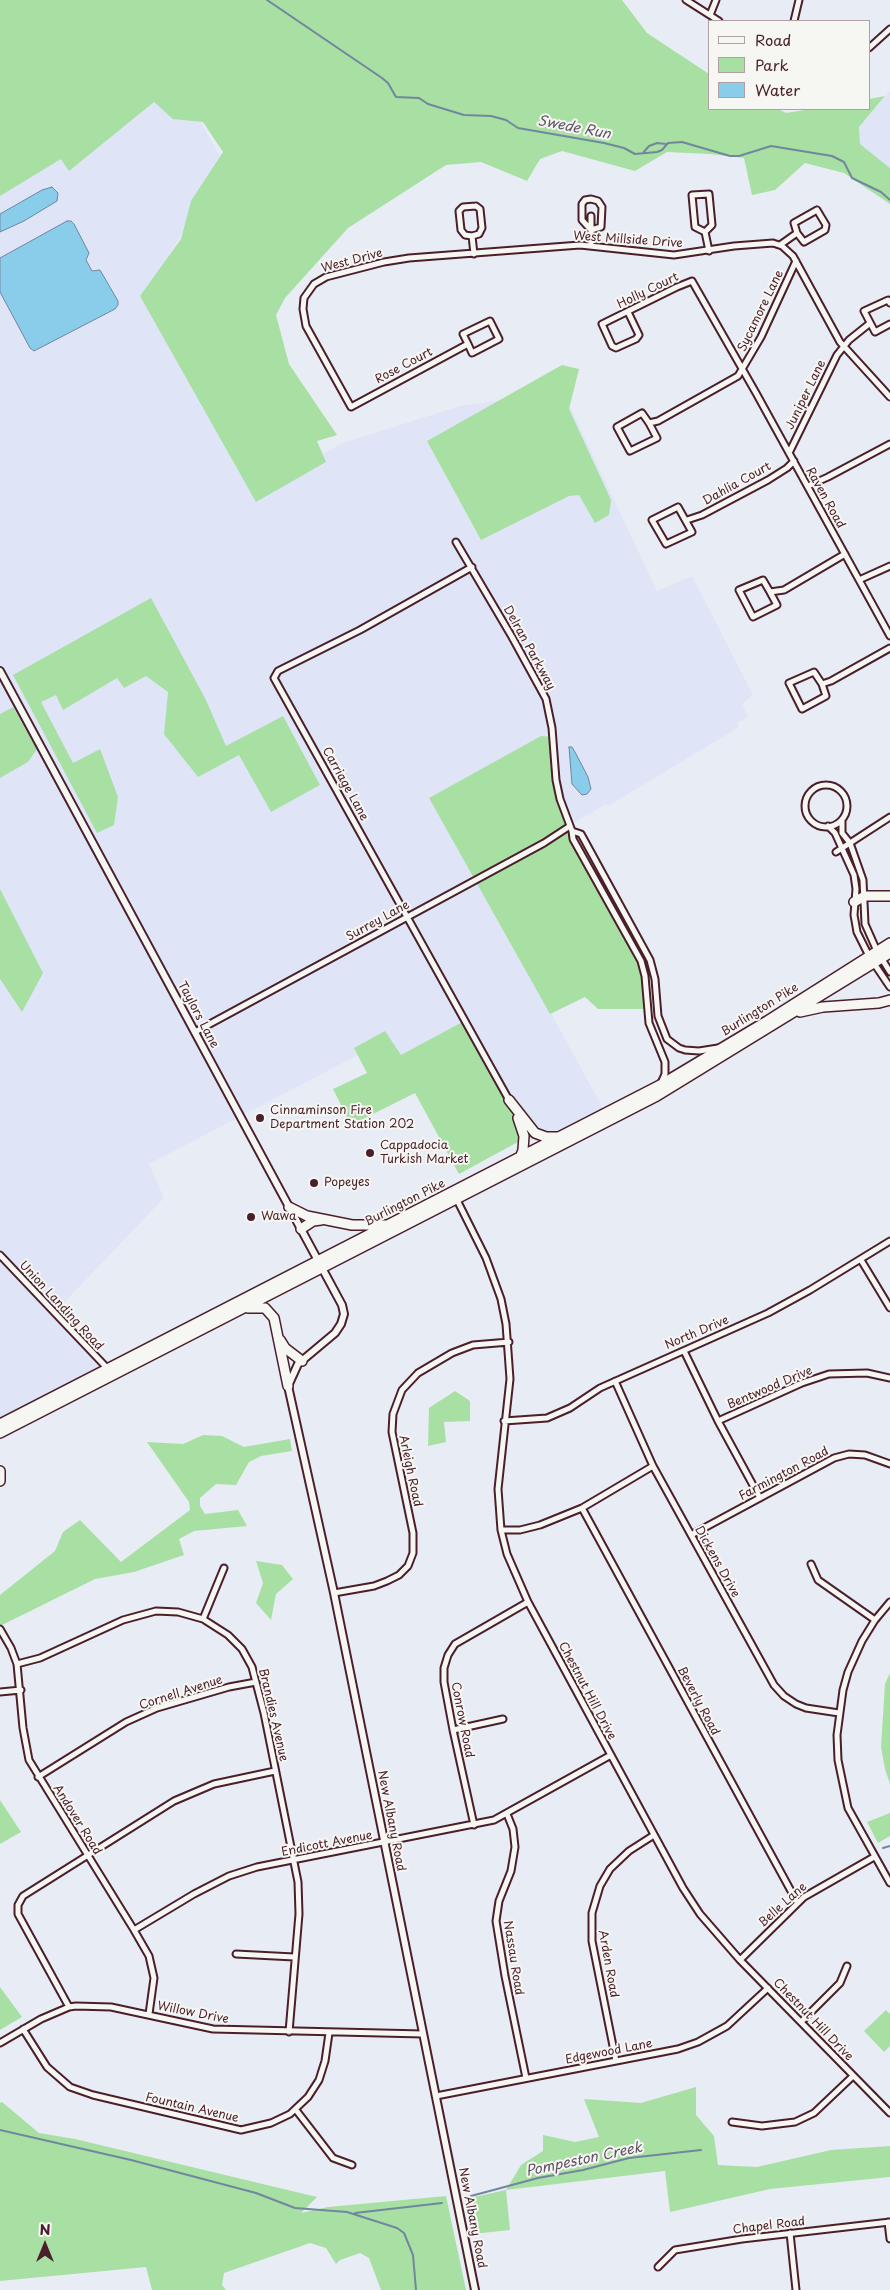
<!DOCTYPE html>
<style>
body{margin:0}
#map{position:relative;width:890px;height:2290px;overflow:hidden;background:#e8ecf5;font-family:"Playpen Sans",sans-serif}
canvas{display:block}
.legend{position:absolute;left:708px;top:20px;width:162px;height:90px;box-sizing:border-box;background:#f6f6f2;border:1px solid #b1a0a2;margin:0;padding:6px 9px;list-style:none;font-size:15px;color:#4a1f2b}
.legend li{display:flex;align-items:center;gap:10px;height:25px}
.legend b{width:25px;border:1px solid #b1a0a2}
.north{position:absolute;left:20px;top:2220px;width:50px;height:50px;-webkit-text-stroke:4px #f6f6f2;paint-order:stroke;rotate:0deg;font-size:14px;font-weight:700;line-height:20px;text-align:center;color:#4a1f2b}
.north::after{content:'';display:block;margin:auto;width:18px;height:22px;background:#4a1f2b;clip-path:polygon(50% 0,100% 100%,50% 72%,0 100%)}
</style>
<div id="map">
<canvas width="890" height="2290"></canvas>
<ul class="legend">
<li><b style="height:6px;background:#f6f6f2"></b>Road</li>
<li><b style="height:14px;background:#a8e0a4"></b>Park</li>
<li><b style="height:14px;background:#8acdeb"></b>Water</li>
</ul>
<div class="north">N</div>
</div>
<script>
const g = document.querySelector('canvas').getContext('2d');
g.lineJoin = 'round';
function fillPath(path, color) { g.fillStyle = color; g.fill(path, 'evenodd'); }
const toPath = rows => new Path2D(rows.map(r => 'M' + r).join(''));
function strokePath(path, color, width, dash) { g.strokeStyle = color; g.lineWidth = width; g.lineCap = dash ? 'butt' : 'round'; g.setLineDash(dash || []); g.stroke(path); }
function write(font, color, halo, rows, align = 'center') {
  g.font = font + ' "Playpen Sans",sans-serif'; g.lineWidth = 4; g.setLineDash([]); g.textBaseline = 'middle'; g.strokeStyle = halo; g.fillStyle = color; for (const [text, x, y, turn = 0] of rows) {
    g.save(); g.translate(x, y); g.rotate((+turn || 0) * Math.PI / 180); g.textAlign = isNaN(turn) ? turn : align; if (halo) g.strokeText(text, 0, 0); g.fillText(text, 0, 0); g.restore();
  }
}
const built = toPath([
 [0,12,195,112,224,163,149,289,254,491,343,443,460,406,509,399,554,373,657,591,692,576,753,695,742,704,748,716,737,723,739,727,608,806,606,804,478,879,606,1114,554,1138,394,1060,381,1043,149,1164,164,1198,54,1313,108,1370,0,1424],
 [890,91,890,168,860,144,859,127]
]);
const green = toPath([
 [0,0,622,0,647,33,709,74,709,109,778,109,786,113,811,109,869,109,869,99,885,96,859,127,860,144,890,168,890,204,844,173,805,163,775,190,752,195,744,158,710,154,667,152,635,171,562,151,540,159,527,181,481,162,446,165,348,228,285,298,276,315,289,364,337,435,317,441,326,462,256,502,140,296,181,239,191,201,223,152,203,122,173,119,154,102,69,171,61,159,0,196],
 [562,365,579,369,569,409,611,500,609,515,595,523,579,495,569,496,481,540,427,441],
 [151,598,206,700,226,746,283,716,320,785,271,812,239,755,198,777,164,734,168,692,146,676,124,688,117,678,63,710,56,695,41,702,73,763,100,749,118,797,114,825,97,833,13,675],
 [13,707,37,749,28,762,0,778,0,714],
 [541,736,555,737,563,806,570,825,650,983,650,1009,598,1009,585,997,550,1014,429,798],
 [0,889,43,973,22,1012,0,979],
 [466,1020,529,1136,459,1174,415,1093,351,1125,333,1089,367,1073,354,1048,385,1031,401,1055],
 [455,1391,470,1401,470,1421,444,1422,446,1442,428,1446,429,1408],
 [203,1435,222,1436,244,1447,290,1439,292,1451,261,1456,249,1462,236,1485,216,1484,200,1498,200,1506,205,1514,238,1510,247,1526,194,1531,179,1539,184,1555,134,1572,95,1579,0,1626,0,1595,55,1551,63,1532,80,1520,121,1562,190,1510,189,1502,147,1442,183,1444],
 [256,1561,282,1565,293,1579,276,1594,271,1620,256,1603,263,1583],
 [890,1673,890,1784,885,1769,881,1747,885,1684],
 [0,1800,21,1832,0,1844],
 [890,1813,890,1836,878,1843,867,1822],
 [0,1987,22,2017,0,2030],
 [886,2010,890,2014,890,2046,884,2052,864,2031],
 [696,2087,696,2115,714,2136,718,2165,757,2167,831,2150,890,2146,890,2177,770,2189,670,2212,665,2171,506,2190,510,2230,473,2234,465,2199,506,2190,521,2165,543,2151,543,2135,575,2142,599,2137,584,2099,641,2103],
 [2,2102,39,2133,75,2139,317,2197,301,2213,328,2207,446,2196,466,2290,381,2290,369,2258,360,2253,340,2260,336,2264,326,2248,310,2243,224,2273,222,2285,226,2290,152,2290,146,2267,0,2281,0,2103]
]);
const water = toPath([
 [52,187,58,193,57,201,24,221,0,232,0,214,42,190,52,187],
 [67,221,71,221,74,224,89,253,86,260,92,271,100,270,118,301,118,305,115,309,34,351,30,348,0,292,0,258,67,221],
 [569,747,572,747,575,752,588,777,591,789,587,794,582,795,572,784,569,747]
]);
const stream = toPath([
 [267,0,382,78,388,83,396,97,419,98,428,104,464,115,491,116,506,120,518,128,604,143,624,148,635,154,657,152,662,150,668,143,682,142,730,156,739,156,771,146,832,156,844,162,852,178,881,192,890,200],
 [643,153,649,146,657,143,666,144],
 [883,1848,890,1846],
 [0,2130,131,2160,256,2193,295,2208,347,2212,397,2228,404,2233,413,2255,416,2290],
 [471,2196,538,2178,583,2170,629,2158,701,2150],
 [355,2213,442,2203]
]);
const minor = toPath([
 [686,0,719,21],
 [710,15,716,0],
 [794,21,799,0],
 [869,48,890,29],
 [591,199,598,201,602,207,601,227,591,230,582,220,582,204,585,200,591,199],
 [476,206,480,209,482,228,479,234,472,236,465,235,461,230,459,211,463,207,476,206],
 [817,210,826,225,825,230,804,242,797,233,794,223,817,210],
 [591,216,591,246],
 [705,232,695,227,692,195,709,194,712,225,705,232,709,251],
 [472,236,474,254],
 [780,245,797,233],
 [890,303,888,300,864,311,875,332,890,324],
 [628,312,639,335,636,339,616,348,612,346,602,324,677,287,692,281,756,393,890,636],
 [468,344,472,353,499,339,490,321,463,334,468,344,351,407,306,326,303,309,304,298,314,284,326,277,384,262,409,258,580,245,674,255,734,246,773,243,782,246,793,256,840,342,890,397],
 [649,423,657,438,630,451,617,427,642,413,649,423,658,421,738,376,761,337,796,261],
 [789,453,837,355,849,340,869,324],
 [808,486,828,477,890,444],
 [678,507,692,532,666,544,652,520,678,507],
 [687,520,702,515,768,480,787,468,794,461],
 [456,542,512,637,546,699,552,728,556,780,560,799,572,831,573,839,641,961,645,976,649,1023,665,1062,665,1074,661,1083],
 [472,567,360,630,278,671,274,678,509,1100],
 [859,580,890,566],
 [770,592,777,605,753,617,739,590,763,580,770,592,784,590,845,554],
 [822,684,826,696,802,709,789,683,814,672,822,684,831,681,890,648],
 '805 806a21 21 0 1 1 42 0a21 21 0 1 1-42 0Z',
 [842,821,842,833,850,843,863,880,865,924,877,951,890,972],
 [828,826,835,833,854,875,856,889,854,915,857,932,869,956,890,987],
 [572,831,581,834,650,960,655,979,658,1016,667,1039,679,1048,685,1050,699,1051,718,1048],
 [836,852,890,817],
 [195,1032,544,843,570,826],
 [457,1200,486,1258,501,1299,506,1324,510,1379,498,1489,501,1530,507,1554,528,1602,683,1888,700,1914,740,1960,890,2113],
 [0,1255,108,1369],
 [861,1260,890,1308],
 [684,1351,718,1421,760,1498],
 [615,1381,653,1466,774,1685,784,1696,796,1704,806,1708,839,1713],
 [504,1421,547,1418,570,1408,600,1388,768,1313,810,1290,890,1241],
 [718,1421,802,1383,829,1374,867,1373,890,1378],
 [582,1508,797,1902],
 [501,1530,520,1530,540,1525,582,1508,653,1466],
 [691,1535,834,1458,849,1454,865,1455,890,1464],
 [811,1564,818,1580,875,1620],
 [334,1593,374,1586,387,1581,399,1575,408,1566,413,1553,413,1533,392,1432,393,1414,402,1390,418,1373,452,1353,473,1345,509,1342],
 [890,1602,875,1620,862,1641,848,1672,843,1690,837,1735,838,1760,848,1808,890,1883],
 [203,1619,224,1568],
 [0,1629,11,1648,17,1664,23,1728,29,1760,134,1930,149,1956,154,1978,149,2014],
 [17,1664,40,1658,123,1620,156,1611,178,1612,203,1619,228,1635,242,1649,252,1667,264,1713,298,1882,299,1914,289,2032],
 [0,1692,21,1690],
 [453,1730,503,1719],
 [38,1777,126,1722,157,1708,229,1687,256,1682],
 [507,1814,513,1829,515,1847,511,1871,499,1901,496,1921,505,1976,526,2078],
 [474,1825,453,1730,444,1682,444,1668,448,1655,455,1644,528,1602],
 [134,1930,194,1894,229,1876,257,1867,494,1820,611,1755],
 [236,1954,294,1957],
 [740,1960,804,1897,874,1857],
 [69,2007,18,1914,18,1905,23,1896,174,1801,214,1784,275,1771],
 [801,2022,840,1983,847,1966],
 [23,2029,47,2067,70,2087,93,2095,241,2130,271,2123,290,2114,308,2097,319,2080,325,2061,329,2033],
 [0,2043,41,2019,69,2007,76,2006,111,2007,213,2029,423,2034],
 [616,2061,592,1941,592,1913,600,1886,610,1869,629,1851,654,1835],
 [436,2096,678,2049,698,2042,727,2026,768,1988],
 [296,2110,333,2158,352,2165],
 [732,2122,762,2126,795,2122,814,2113,853,2076],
 [888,2222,890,2239],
 [790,2233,796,2290],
 [658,2267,675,2250,742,2239,890,2222]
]);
const tertiary = toPath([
 [0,671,342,1305,344,1314,341,1324,335,1333,298,1364,288,1386,334,1593,475,2290]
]);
const trunk = toPath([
 [854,902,865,896,890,896],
 [800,1012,823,1007,879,1003,890,1000],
 [509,1100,535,1133,546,1137,557,1137],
 [518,1118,524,1136,523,1150,520,1158],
 [289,1207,307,1216,352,1225,388,1225],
 [301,1229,313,1221,321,1220],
 [248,1308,265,1308,274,1318,288,1386],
 [280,1340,285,1348,302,1361],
 [0,1424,660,1085,767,1021,890,943],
 [0,1433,657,1096,890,953],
 [0,1471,0,1481]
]);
const markers = [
 [260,1118,5,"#4a1f2b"],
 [370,1153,5,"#4a1f2b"],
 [314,1183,5,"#4a1f2b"],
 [251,1217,5,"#4a1f2b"]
];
const streetNames = [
 ["West Millside Drive",628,240,4],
 ["West Drive",352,261,-15],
 ["Holly Court",648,291,-26],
 ["Sycamore Lane",761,311,-64],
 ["Rose Court",404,366,-28],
 ["Juniper Lane",806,395,-64],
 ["Dahlia Court",737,484,-29],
 ["Raven Road",825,498,61],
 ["Delran Parkway",529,648,61],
 ["Carriage Lane",345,784,61],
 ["Surrey Lane",378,921,-29],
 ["Burlington Pike",760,1010,-32],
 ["Taylors Lane",198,1015,62],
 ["Burlington Pike",405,1203,-27],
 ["Union Landing Road",61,1306,47],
 ["North Drive",697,1333,-23],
 ["Bentwood Drive",770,1388,-23],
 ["Arleigh Road",410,1471,78],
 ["Farmington Road",784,1474,-28],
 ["Dickens Drive",717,1562,61],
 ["Chestnut Hill Drive",587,1691,62],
 ["Cornell Avenue",181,1693,-18],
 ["Beverly Road",698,1701,62],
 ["Brandies Avenue",273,1715,77],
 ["Conrow Road",462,1720,79],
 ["Andover Road",77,1820,58],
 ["New Albany Road",391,1821,79],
 ["Endicott Avenue",327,1844,-11],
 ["Belle Lane",783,1905,-42],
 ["Nassau Road",513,1958,81],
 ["Arden Road",608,1964,80],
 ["Willow Drive",193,2013,11],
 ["Chestnut Hill Drive",813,2020,46],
 ["Edgewood Lane",609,2052,-11],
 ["Fountain Avenue",192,2108,13],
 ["New Albany Road",472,2218,79],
 ["Chapel Road",769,2226,-7]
];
const poiNames = [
 ["Cinnaminson Fire",270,1111],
 ["Department Station 202",270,1125],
 ["Cappadocia",380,1146],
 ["Turkish Market",380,1160],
 ["Popeyes",324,1183],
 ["Wawa",261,1217]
];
const waterNames = [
 ["Swede Run",574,128,11],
 ["Pompeston Creek",584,2160,-12]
];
fillPath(built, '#dfe5f7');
fillPath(green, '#a8e0a4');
fillPath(water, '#8acdeb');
strokePath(water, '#70879e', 1);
strokePath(stream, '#70879e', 2);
strokePath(minor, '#4a1f2b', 9);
strokePath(tertiary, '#4a1f2b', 10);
strokePath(trunk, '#4a1f2b', 12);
strokePath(minor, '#f6f6f2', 5);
strokePath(tertiary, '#f6f6f2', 6);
strokePath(trunk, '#f6f6f2', 9);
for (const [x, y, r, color] of markers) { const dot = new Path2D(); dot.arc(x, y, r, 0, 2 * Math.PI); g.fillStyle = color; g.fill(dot); strokePath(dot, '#f6f6f2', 2); }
write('12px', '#4a1f2b', '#f6f6f2', streetNames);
write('12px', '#4a1f2b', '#f6f6f2', poiNames, 'left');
write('italic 14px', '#5d5365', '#f6f6f2', waterNames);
</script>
